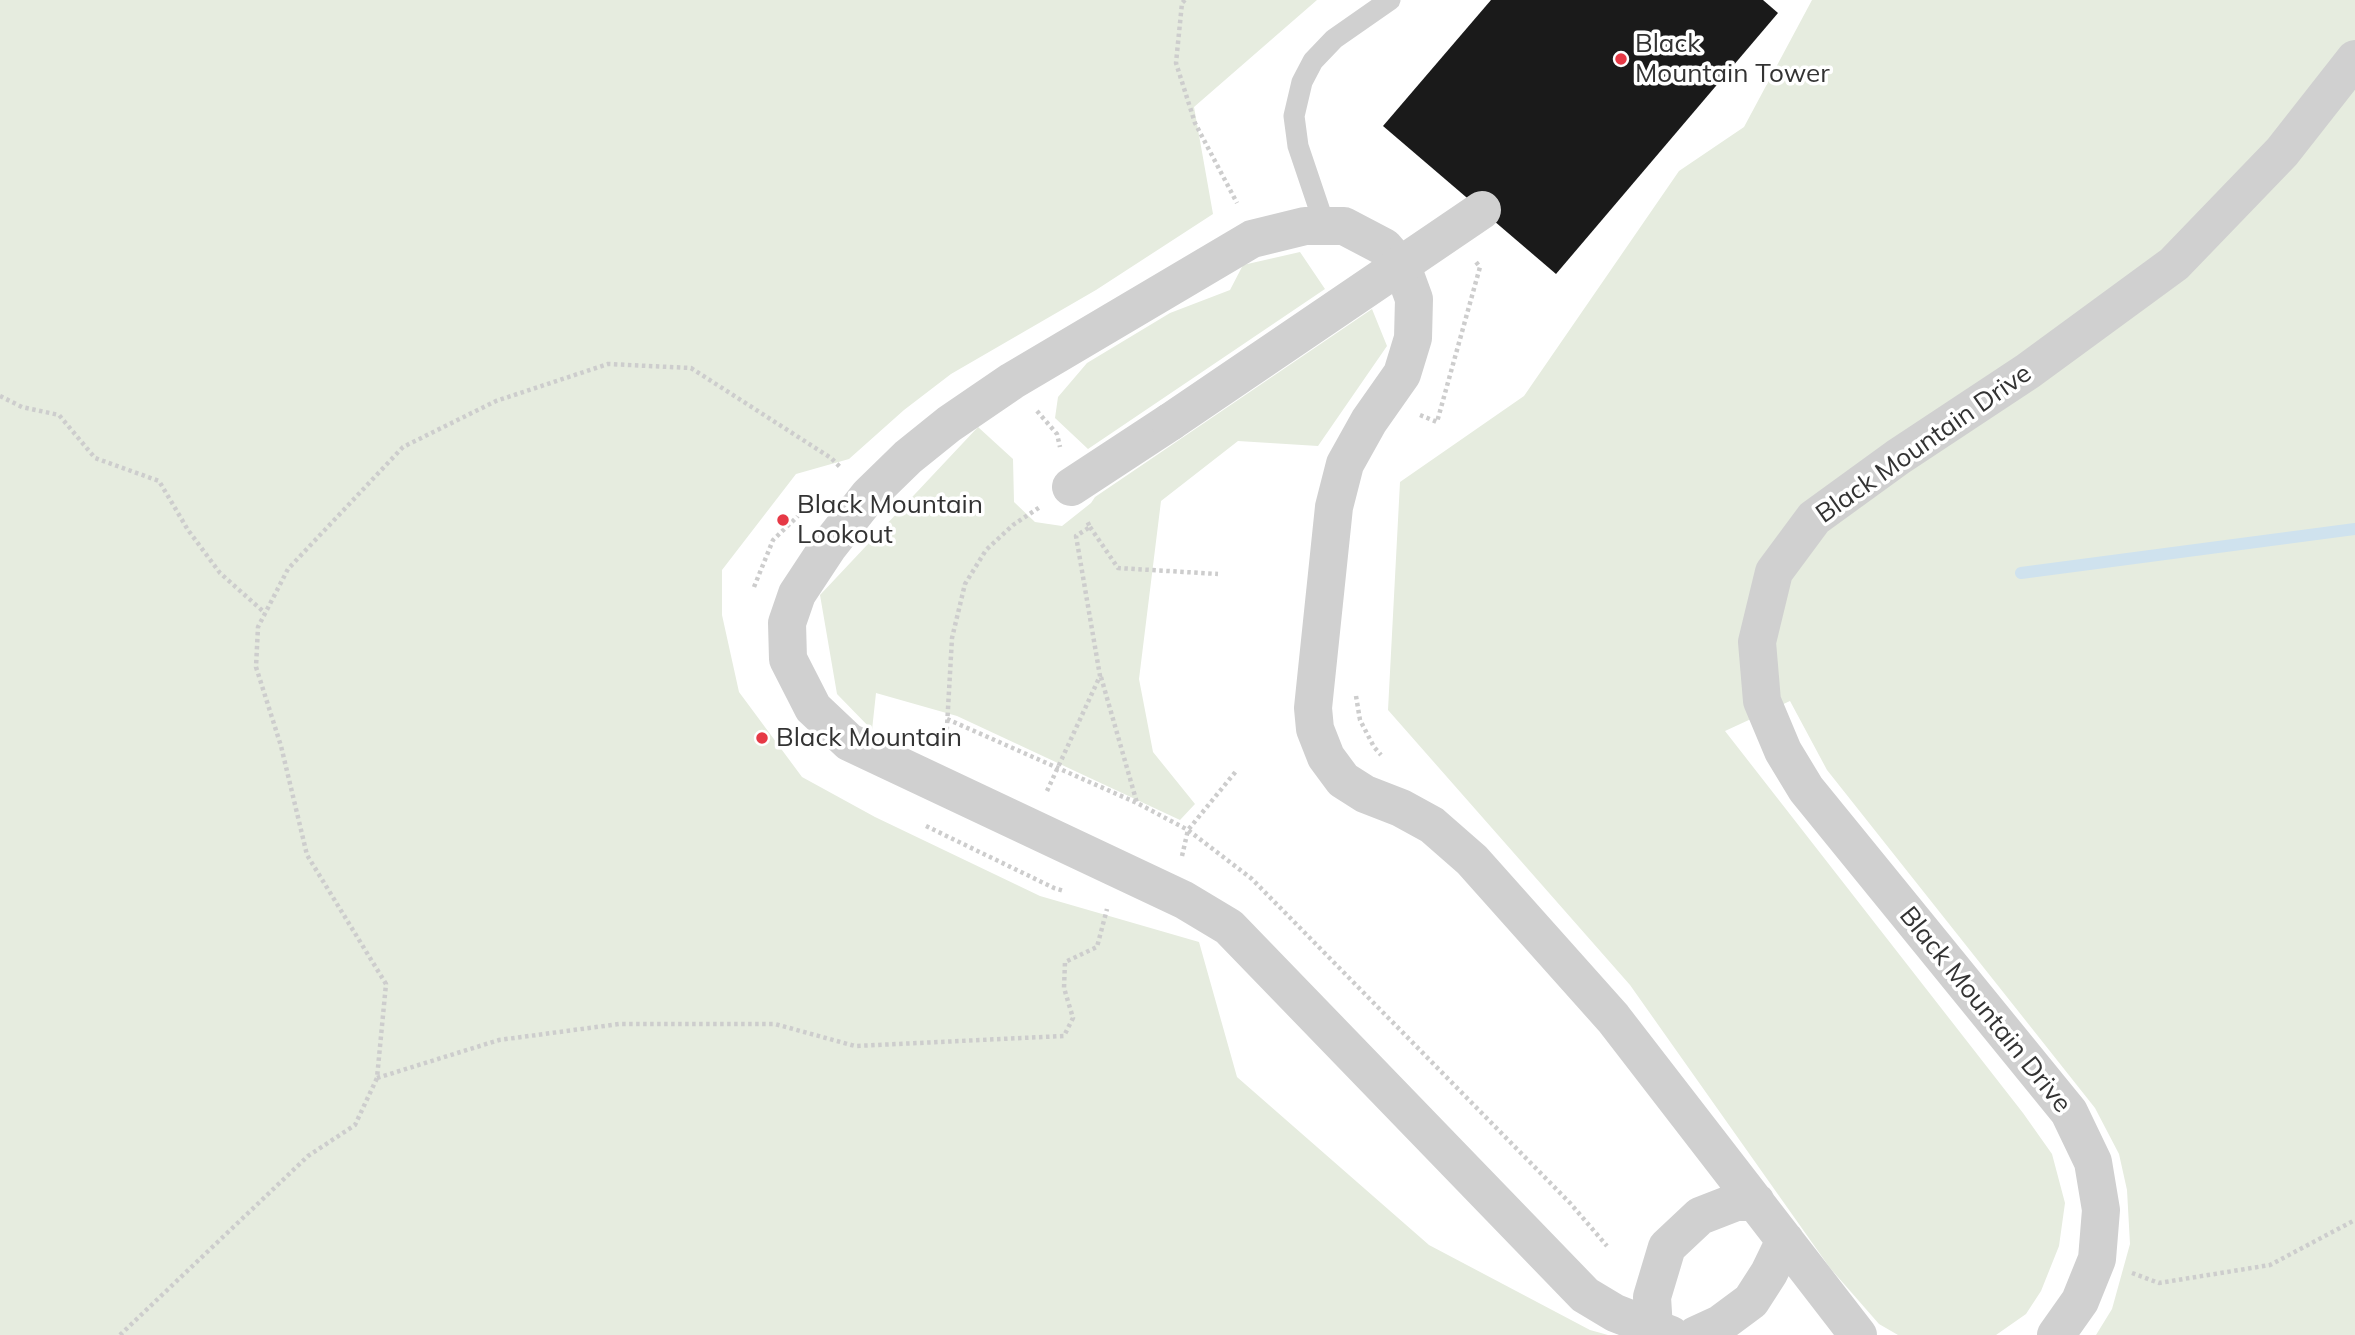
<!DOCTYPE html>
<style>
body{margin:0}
canvas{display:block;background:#fff}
</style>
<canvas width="2355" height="1335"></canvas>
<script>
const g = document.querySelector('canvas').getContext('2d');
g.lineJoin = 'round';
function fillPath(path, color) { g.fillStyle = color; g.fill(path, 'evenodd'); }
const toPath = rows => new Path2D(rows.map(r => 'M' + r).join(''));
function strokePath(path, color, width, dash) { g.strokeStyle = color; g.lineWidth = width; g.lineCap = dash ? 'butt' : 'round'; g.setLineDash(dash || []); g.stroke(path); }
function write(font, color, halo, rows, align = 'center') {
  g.font = font + ' Mulish,sans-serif'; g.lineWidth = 7; g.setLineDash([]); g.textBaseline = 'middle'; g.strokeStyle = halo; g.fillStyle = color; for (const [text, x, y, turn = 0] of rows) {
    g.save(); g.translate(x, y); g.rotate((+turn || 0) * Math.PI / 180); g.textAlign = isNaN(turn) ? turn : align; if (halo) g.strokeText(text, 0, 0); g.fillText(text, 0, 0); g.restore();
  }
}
const green = toPath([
 [0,0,1317,0,1194,107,1213,214,1096,290,951,374,904,410,849,459,796,474,722,570,722,615,739,692,802,777,875,817,1040,896,1199,942,1237,1077,1429,1245,1590,1330,1608,1335,0,1335],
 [1812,0,2355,0,2355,1335,2096,1335,2112,1309,2130,1244,2127,1190,2119,1154,2095,1108,1827,770,1790,701,1725,731,2023,1113,2052,1154,2065,1203,2059,1246,2041,1291,2026,1314,1996,1335,1898,1335,1879,1324,1830,1268,1630,985,1388,710,1400,482,1524,396,1679,171,1744,127],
 [1300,252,1325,289,1088,449,1055,418,1058,397,1087,363,1170,313,1230,290,1243,265],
 [1372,309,1387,346,1318,446,1238,441,1161,501,1139,679,1153,752,1195,804,1180,820,957,716,876,693,872,730,837,694,820,595,978,427,1013,459,1014,502,1035,522,1062,526,1091,503,1095,497]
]);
const stream = toPath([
 [2021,573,2355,529]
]);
const building = toPath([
 [1491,0,1763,0,1778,13,1556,274,1383,126]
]);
const path = toPath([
 [1185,0,1182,3,1176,63,1195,123,1237,203],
 [0,396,22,407,59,415,95,458,159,481,188,530,220,573,265,613],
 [1037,411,1057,434,1060,447],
 [1420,415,1437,422,1480,267,1476,262],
 [1090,527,1118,568,1218,574],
 [754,587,773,540,798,516],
 [1101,677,1137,803],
 [1356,696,1360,720,1374,747,1381,755],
 [947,719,1137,803,1188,830,1252,879,1570,1203,1607,1246],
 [946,744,952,638,965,584,986,550,1013,525,1040,507],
 [1047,791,1100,676,1076,536,1090,527,1087,521],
 [926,826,1054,888,1064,891],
 [1182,856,1188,830,1237,770],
 [377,1078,499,1040,619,1024,775,1024,855,1046,1064,1036,1073,1018,1064,988,1065,962,1097,947,1107,909],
 [2132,1273,2159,1283,2270,1265,2355,1220],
 [120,1335,308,1156,355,1125,377,1078,386,984,307,855,281,746,256,667,258,627,288,569,403,447,496,401,608,364,691,368,831,458,841,468]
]);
const lane = toPath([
 [1325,226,1298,146,1294,116,1302,82,1313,61,1334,39,1390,0]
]);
const street = toPath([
 [1071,487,1170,422],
 [1654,1329,1652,1297,1667,1247,1700,1216,1736,1202,1756,1202],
 [1671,1335,1615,1313,1585,1295,1229,927,1184,900,849,742,813,708,788,659,787,623,797,594,828,547,869,495,908,457,949,424,1012,381,1252,239,1305,226,1344,226,1384,247,1403,269,1414,299,1413,338,1402,374,1369,421,1345,464,1334,507,1313,708,1315,729,1326,757,1343,780,1365,794,1401,808,1432,825,1472,860,1613,1018,1858,1335],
 [1696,1335,1720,1324,1751,1301,1769,1273,1785,1240],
 [2056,1335,2080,1301,2097,1259,2101,1210,2093,1162,2069,1112,1806,789,1783,751,1762,701,1757,642,1774,572,1814,518,1898,457,2028,371,2174,264,2282,152,2355,59]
]);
const streetBridge = toPath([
 [1170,422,1482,210]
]);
const markers = [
 [1621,59,7,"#e63946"],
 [783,520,7,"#e63946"],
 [762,738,7,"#e63946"]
];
const poiNames = [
 ["Black",1635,44],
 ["Mountain Tower",1635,74],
 ["Black Mountain",797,505],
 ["Lookout",797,535],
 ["Black Mountain",776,738]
];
const streetNames = [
 ["Black Mountain Drive",1924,444,-35],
 ["Black Mountain Drive",1985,1010,51]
];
fillPath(green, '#e6ecdf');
strokePath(stream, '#cfe2ee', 12);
fillPath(building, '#1a1a1a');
strokePath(path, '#cdcdcd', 4.5, [3.5, 3.5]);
strokePath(lane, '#d0d0d0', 21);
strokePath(street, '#d0d0d0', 38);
strokePath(streetBridge, '#d0d0d0', 38);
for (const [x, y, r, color] of markers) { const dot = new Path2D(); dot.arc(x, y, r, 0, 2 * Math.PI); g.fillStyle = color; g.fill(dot); strokePath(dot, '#fff', 2.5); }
write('26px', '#333', '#fff', poiNames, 'left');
write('26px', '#333', '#fff', streetNames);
</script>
